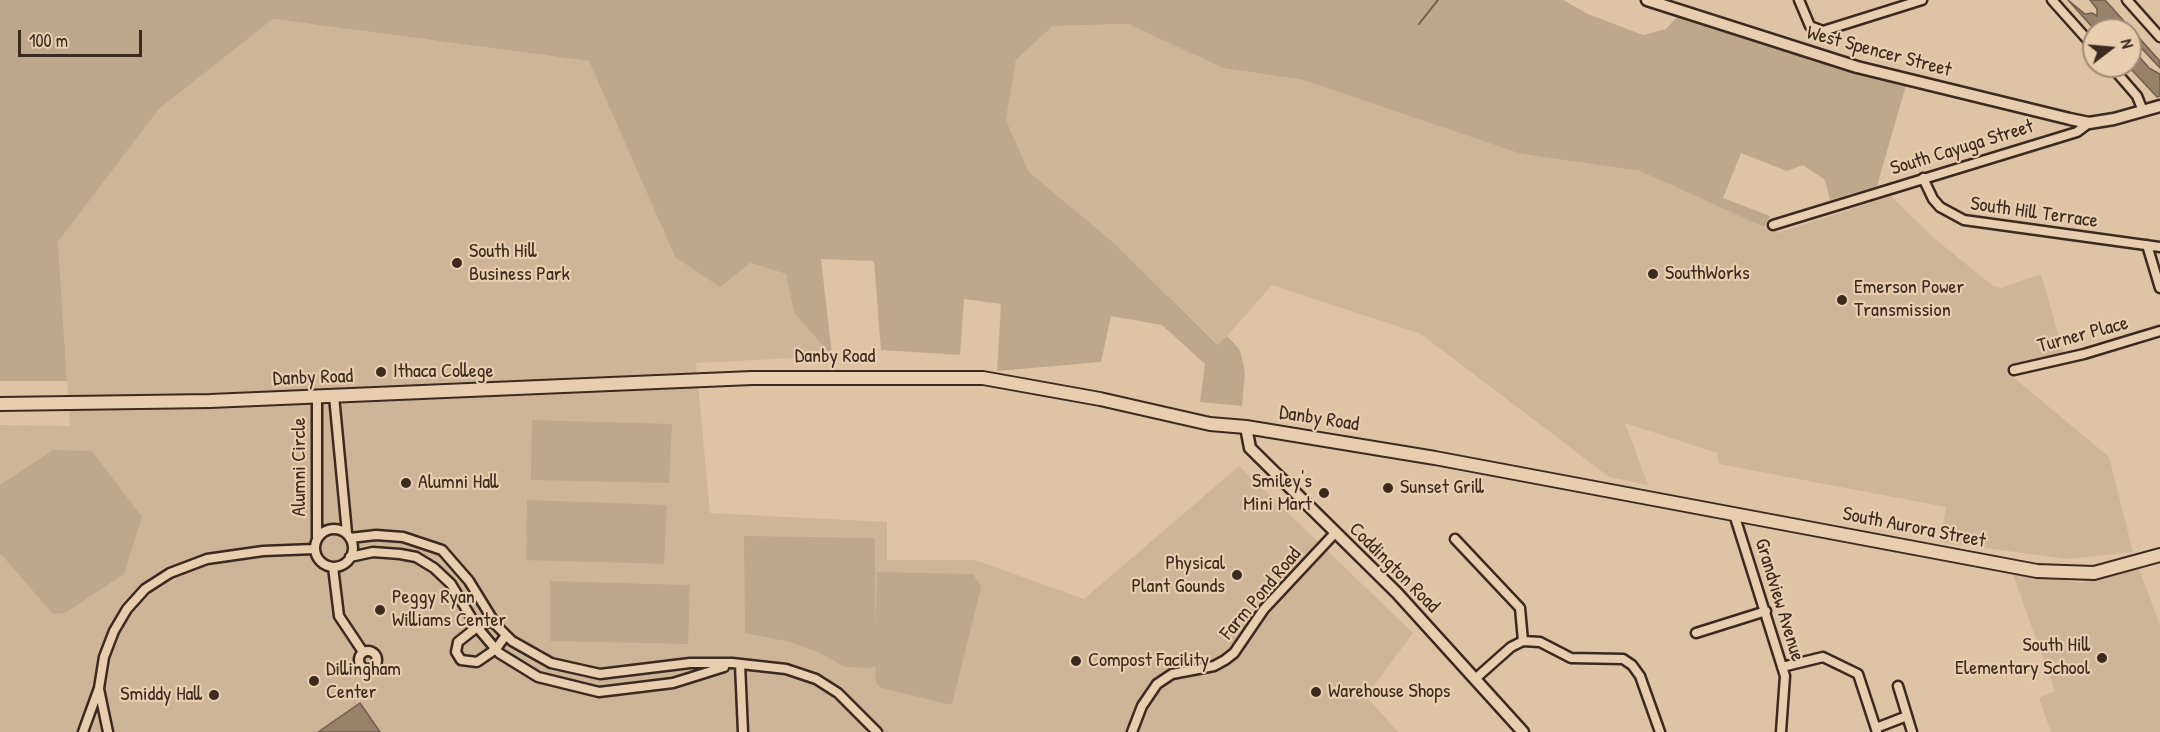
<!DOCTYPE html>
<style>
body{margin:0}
#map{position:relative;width:2160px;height:732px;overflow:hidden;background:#dcc4a5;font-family:"Patrick Hand",sans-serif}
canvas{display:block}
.north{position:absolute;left:2082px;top:18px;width:60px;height:60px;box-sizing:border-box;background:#e6ceae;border:2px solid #a28c74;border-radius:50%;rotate:74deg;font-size:16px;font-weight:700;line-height:24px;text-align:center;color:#3b2a1e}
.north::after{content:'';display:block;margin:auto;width:21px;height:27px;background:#3b2a1e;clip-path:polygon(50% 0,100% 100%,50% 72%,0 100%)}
.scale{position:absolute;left:18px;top:30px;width:124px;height:27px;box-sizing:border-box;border:3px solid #3b2a1e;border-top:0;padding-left:8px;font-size:18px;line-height:21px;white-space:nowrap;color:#3b2a1e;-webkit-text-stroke:4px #e6ceae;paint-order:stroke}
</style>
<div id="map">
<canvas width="2160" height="732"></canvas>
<div class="north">N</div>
<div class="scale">100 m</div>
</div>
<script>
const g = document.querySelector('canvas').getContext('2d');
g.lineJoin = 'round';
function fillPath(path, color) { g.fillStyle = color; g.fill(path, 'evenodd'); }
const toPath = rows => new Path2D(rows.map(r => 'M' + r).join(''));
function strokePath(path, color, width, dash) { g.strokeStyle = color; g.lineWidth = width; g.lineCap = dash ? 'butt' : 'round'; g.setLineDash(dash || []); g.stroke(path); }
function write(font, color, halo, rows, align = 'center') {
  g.font = font + ' "Patrick Hand",sans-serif'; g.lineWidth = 4.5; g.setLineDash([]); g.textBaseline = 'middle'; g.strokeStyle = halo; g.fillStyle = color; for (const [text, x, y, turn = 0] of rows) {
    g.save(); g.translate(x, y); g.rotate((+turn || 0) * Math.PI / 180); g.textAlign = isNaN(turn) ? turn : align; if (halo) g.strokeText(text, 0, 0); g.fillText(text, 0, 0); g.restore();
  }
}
const built = toPath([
 [273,19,589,61,675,257,749,263,786,274,794,313,832,356,696,363,710,513,887,522,887,560,975,560,1084,599,1239,466,1413,633,1366,696,1398,732,0,732,0,425,70,426,58,242,159,109],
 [1128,24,1223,68,1303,80,1521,154,1640,171,1778,233,1891,196,1935,239,1993,286,2001,288,2041,274,2064,354,2007,372,2109,457,2133,552,2067,559,1940,542,1946,507,1719,464,1717,453,1625,423,1648,485,1609,477,1421,334,1272,285,1219,345,1113,242,1029,172,1006,120,1016,60,1053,26],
 [2139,569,2160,625,2160,732,2051,732,2039,698,2055,691,2012,572,2081,583]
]);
const green = toPath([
 [0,0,1563,0,1588,14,1643,35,1666,29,1678,16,1906,85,1877,186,1830,200,1825,180,1803,165,1787,171,1741,153,1723,198,1770,216,1764,227,1640,171,1521,154,1303,80,1223,68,1128,24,1053,26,1016,60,1006,120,1029,172,1113,242,1218,345,1227,336,1240,350,1245,372,1242,406,1200,402,1205,364,1162,325,1111,316,1101,362,997,371,1001,304,964,299,960,355,881,350,874,261,821,259,832,356,794,313,786,274,750,263,720,287,675,257,589,61,273,19,159,109,58,242,67,381,0,381],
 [532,420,672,424,669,483,531,480],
 [53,450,92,451,142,517,124,574,65,613,53,614,0,553,0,485],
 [527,500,667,505,664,564,526,560],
 [744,536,875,538,875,635,877,572,973,574,981,587,952,705,881,688,876,683,875,666,871,668,845,667,820,653,790,642,745,633],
 [550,581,690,585,688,644,550,641]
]);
const water = toPath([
 [2068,0,2085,14,2092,13,2097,16,2097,9,2090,0,2105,0,2160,61,2160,68,2130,36,2130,30,2095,30,2068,0],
 [2130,46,2149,68,2160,74,2160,96,2157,97,2128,66,2130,46],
 [360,703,380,732,318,732,360,703]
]);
const stream = toPath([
 [1419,24,1438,0]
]);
const minor = toPath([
 [1799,0,1810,26,1823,31,1922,0],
 [2052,0,2094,47],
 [2127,0,2160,37],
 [2111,66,2137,96,2143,111],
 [1923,178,1933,199,1940,207,1964,220,2160,247],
 [1773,225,2077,132,2089,123],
 [2147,245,2160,288],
 [2014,370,2084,354,2160,331],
 [334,396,347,533],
 [317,397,317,537],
 [1734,514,1785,676,1781,732],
 '315 548a19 19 0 1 1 38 0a19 19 0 1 1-38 0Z',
 [350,538,376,535,403,537,442,550,469,581,496,625,512,641,551,663,600,674,690,663,732,663,786,669,816,679,838,693,877,732],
 [1455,539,1520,608,1523,641],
 [350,557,373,552,400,554,416,557,434,568,451,584,477,627,499,653,538,677,599,692,673,683,724,667],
 [333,567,339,616,363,652],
 [494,620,477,627,458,642,456,652,461,660,477,662,496,649,506,635],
 [1696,633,1766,611],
 '359 660a9 9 0 1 1 18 0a9 9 0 1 1-18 0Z',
 [740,664,743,732],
 [1782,667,1823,657,1858,674,1877,732],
 [1475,679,1511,647,1523,641,1540,642,1571,658,1623,659,1632,665,1640,676,1660,732],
 [1898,686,1912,732],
 [99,689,108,732],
 [1876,728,1907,716],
 [83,732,99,688,104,657,114,631,127,609,145,589,170,573,207,559,263,551,314,549],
 [1132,732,1142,706,1157,684,1172,674,1214,666,1225,660,1234,653,1264,609,1335,533]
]);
const tertiary = toPath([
 [1647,0,1857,67,2070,119,2089,123,2114,119,2160,106],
 [1246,427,1250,448,1397,593,1523,732]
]);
const secondary = toPath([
 [0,404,210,401,752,378,983,378,1100,399,1210,424,1246,427,1435,458,2037,571,2094,573,2160,555]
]);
const markers = [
 [457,263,6,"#3b2a1e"],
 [1653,274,6,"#3b2a1e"],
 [1842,300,6,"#3b2a1e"],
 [381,372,6,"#3b2a1e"],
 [406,483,6,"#3b2a1e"],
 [1388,488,6,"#3b2a1e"],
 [1324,493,6,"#3b2a1e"],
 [1237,575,6,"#3b2a1e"],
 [380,610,6,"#3b2a1e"],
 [2102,658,6,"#3b2a1e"],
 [1076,661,6,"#3b2a1e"],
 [314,681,6,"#3b2a1e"],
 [1316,692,6,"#3b2a1e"],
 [214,695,6,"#3b2a1e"]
];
const streetNames = [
 ["West Spencer Street",1879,52,15],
 ["South Cayuga Street",1962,148,-17],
 ["South Hill Terrace",2034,213,8],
 ["Turner Place",2083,335,-15],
 ["Danby Road",835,357],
 ["Danby Road",313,378,-2],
 ["Danby Road",1319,419,9],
 ["Alumni Circle",300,467,-90],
 ["South Aurora Street",1914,528,11],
 ["Coddington Road",1394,568,45],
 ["Farm Pond Road",1261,594,-50],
 ["Grandview Avenue",1779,600,73]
];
const poiNames = [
 ["South Hill",469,252],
 ["Business Park",469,275],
 ["SouthWorks",1665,274],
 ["Emerson Power",1854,288],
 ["Transmission",1854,311],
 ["Ithaca College",393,372],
 ["Smiley's",1312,482,"right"],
 ["Mini Mart",1312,505,"right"],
 ["Alumni Hall",418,483],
 ["Sunset Grill",1400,488],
 ["Physical",1225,564,"right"],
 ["Plant Gounds",1225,587,"right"],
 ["Peggy Ryan",392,598],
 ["Williams Center",392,621],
 ["South Hill",2090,646,"right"],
 ["Elementary School",2090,669,"right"],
 ["Compost Facility",1088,661],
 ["Dillingham",326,670],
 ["Center",326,693],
 ["Warehouse Shops",1328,692],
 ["Smiddy Hall",202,695,"right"]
];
fillPath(built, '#cdb698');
fillPath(green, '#bea88c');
fillPath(water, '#96816a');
strokePath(water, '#725e4c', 1.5);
strokePath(stream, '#725e4c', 2);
strokePath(minor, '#3b2a1e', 13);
strokePath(tertiary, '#3b2a1e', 15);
strokePath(secondary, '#3b2a1e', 16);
strokePath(minor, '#e6ceae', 8);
strokePath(tertiary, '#e6ceae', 10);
strokePath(secondary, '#e6ceae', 12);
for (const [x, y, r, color] of markers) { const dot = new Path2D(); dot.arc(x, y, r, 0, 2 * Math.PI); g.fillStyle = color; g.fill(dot); strokePath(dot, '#e6ceae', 2); }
write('20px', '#3b2a1e', '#e6ceae', streetNames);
write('20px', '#3b2a1e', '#e6ceae', poiNames, 'left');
</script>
